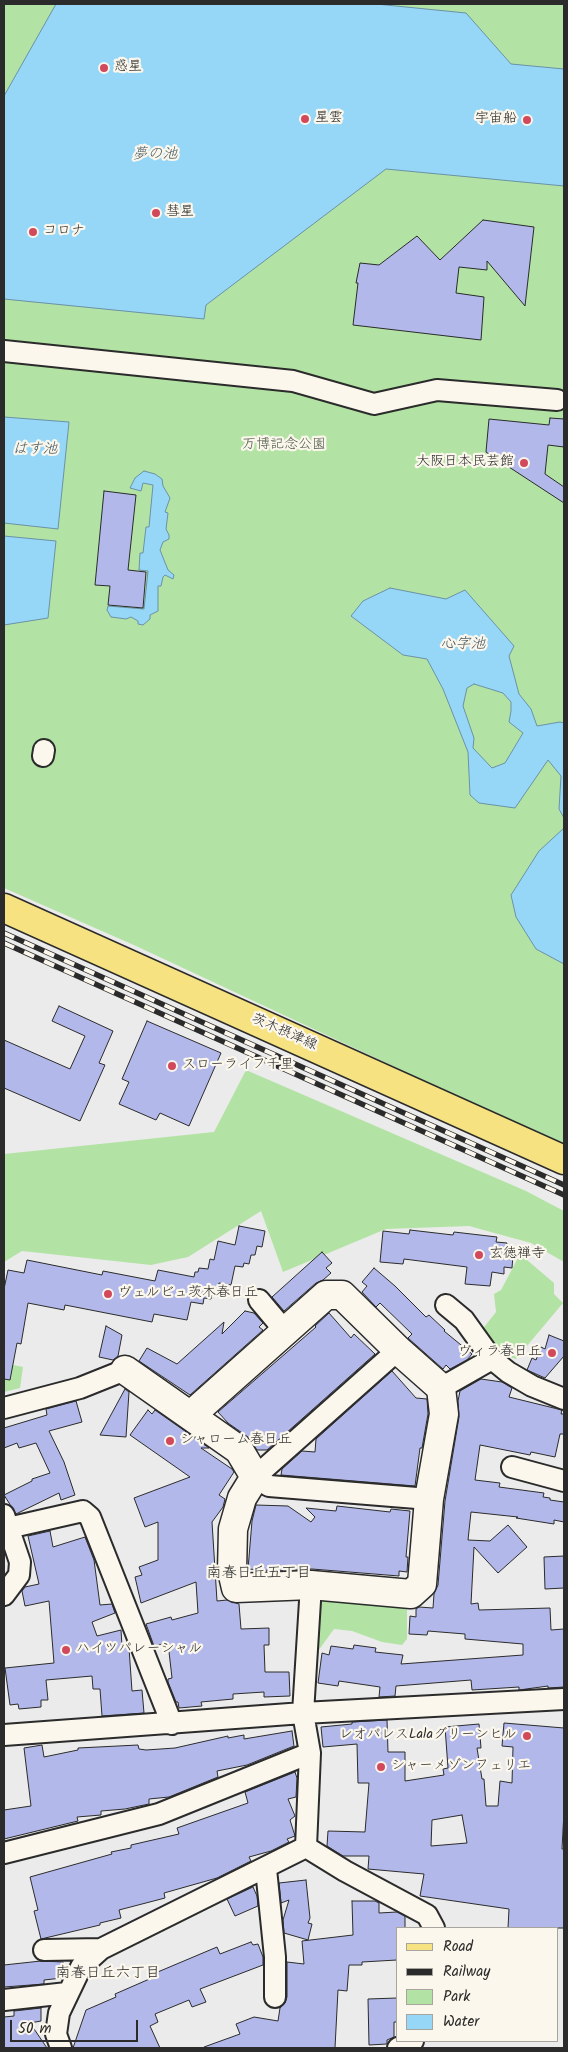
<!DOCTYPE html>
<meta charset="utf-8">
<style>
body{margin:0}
#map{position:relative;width:568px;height:2052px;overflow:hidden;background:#ecebec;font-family:Kalam,sans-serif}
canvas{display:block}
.frame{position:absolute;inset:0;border:5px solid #2b2b2b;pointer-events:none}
.legend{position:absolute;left:396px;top:1927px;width:162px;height:115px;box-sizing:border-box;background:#fbf7ec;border:1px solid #a8a59f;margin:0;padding:6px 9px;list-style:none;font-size:15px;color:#2b2b2b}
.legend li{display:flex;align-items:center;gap:10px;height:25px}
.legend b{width:25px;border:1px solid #a8a59f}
.scale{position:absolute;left:10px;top:2020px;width:128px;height:22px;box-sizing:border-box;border:2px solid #2b2b2b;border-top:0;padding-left:6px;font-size:15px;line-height:18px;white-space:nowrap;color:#2b2b2b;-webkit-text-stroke:4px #fbf7ec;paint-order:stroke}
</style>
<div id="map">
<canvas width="568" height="2052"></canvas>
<div class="frame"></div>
<ul class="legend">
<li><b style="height:6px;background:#f7e281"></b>Road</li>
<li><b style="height:6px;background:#2b2b2b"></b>Railway</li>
<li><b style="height:14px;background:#b2e3a4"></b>Park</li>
<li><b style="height:14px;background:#96d7f8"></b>Water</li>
</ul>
<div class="scale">50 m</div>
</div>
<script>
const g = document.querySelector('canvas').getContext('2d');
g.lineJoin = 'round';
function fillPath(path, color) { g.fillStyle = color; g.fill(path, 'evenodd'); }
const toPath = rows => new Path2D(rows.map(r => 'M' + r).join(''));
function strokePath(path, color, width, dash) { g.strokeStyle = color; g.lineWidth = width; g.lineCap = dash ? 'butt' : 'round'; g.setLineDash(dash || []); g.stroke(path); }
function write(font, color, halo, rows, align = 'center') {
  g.font = font + ' Kalam,"Klee One",sans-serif'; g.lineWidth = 4.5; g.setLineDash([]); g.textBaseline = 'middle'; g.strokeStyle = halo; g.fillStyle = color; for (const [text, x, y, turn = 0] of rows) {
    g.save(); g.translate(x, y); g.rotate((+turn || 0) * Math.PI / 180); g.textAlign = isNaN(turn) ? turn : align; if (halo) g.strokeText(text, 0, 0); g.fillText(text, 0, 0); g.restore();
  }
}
const green = toPath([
 [4,4,564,4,564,1146,136,946,4,888],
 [246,1070,526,1191,564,1211,564,1262,531,1243,469,1226,386,1229,283,1272,261,1211,188,1257,151,1265,22,1251,4,1262,4,1154,214,1132],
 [520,1254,554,1283,554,1294,563,1303,516,1359,500,1354,481,1331,496,1312,494,1294,501,1290],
 [4,1363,23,1367,20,1388,4,1392],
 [319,1599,407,1601,407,1639,402,1645,382,1642,352,1631,334,1629,313,1658]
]);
const water = toPath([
 [56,4,376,4,466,13,511,64,564,69,564,186,386,169,206,305,204,319,4,299,4,96,56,4],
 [4,417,69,422,58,529,4,523,4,417],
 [144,471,155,474,162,479,163,486,170,498,165,512,168,513,166,529,169,535,169,539,163,542,160,550,168,570,174,575,173,579,165,575,163,577,161,586,158,586,158,611,150,615,150,619,143,625,138,624,138,621,131,617,126,619,111,617,107,610,108,606,144,609,148,571,139,570,140,553,143,553,146,527,149,527,153,485,143,483,141,491,130,488,135,478,144,471],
 [4,536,56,541,48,618,4,625,4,536],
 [390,588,446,599,465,590,514,646,509,656,519,694,531,709,537,726,560,722,564,723,564,818,559,809,561,776,548,760,515,808,479,803,470,795,468,752,443,689,427,659,403,655,351,616,363,601,390,588],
 [474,684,503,693,511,702,511,711,509,722,523,733,505,763,492,768,473,748,474,738,463,706,467,688,474,684],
 [564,828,564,964,536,949,516,917,511,895,539,851,564,828]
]);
const building = toPath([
 [483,220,534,227,525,306,487,261,487,270,459,267,456,293,484,297,481,340,353,325,358,283,356,283,360,263,379,265,417,236,440,260,483,220],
 [550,418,564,419,564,447,548,445,545,474,564,487,564,503,486,452,489,419,549,425,550,418],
 [104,491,136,495,128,570,146,572,143,608,108,605,110,586,95,585,104,491],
 [59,1006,113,1031,99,1063,105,1065,80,1121,4,1088,4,1040,70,1069,85,1036,52,1021,59,1006],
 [147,1021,221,1053,189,1126,160,1113,156,1120,119,1104,129,1082,122,1079,147,1021],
 [239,1226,265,1231,262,1247,257,1246,255,1255,251,1255,249,1264,244,1263,243,1267,235,1266,231,1285,219,1283,218,1290,213,1288,211,1299,204,1298,203,1304,191,1302,187,1320,154,1314,152,1322,65,1305,64,1310,28,1303,21,1344,17,1343,10,1380,4,1379,4,1289,8,1270,24,1273,27,1260,102,1275,103,1271,155,1281,158,1270,194,1277,195,1272,198,1272,199,1268,208,1269,210,1259,214,1260,218,1241,235,1245,239,1226],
 [410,1230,453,1235,454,1232,497,1237,496,1242,507,1243,506,1248,513,1255,512,1268,504,1267,504,1274,492,1272,490,1286,465,1284,467,1267,404,1259,403,1264,380,1262,383,1231,409,1234,410,1230],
 [322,1252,332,1263,326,1268,331,1273,323,1280,316,1283,284,1311,272,1297,322,1252],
 [374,1268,395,1286,426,1317,429,1315,445,1330,444,1331,472,1354,467,1360,450,1369,446,1365,443,1369,408,1338,412,1334,380,1303,376,1307,362,1292,367,1286,362,1282,374,1268],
 [245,1311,254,1313,263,1323,259,1327,263,1330,190,1395,139,1361,147,1348,177,1364,224,1322,222,1334,245,1311],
 [329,1313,351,1338,354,1334,375,1354,267,1450,257,1450,248,1437,228,1423,218,1412,316,1327,315,1326,329,1313],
 [106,1326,122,1335,118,1356,113,1360,99,1357,106,1326],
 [549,1335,564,1341,564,1356,545,1378,527,1370,532,1358,536,1360,541,1347,545,1349,549,1335],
 [392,1371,416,1398,427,1399,428,1414,422,1448,420,1448,415,1486,281,1475,282,1469,302,1451,315,1452,316,1439,392,1371],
 [481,1379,502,1382,512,1388,509,1397,562,1410,561,1414,564,1414,564,1434,560,1434,555,1457,531,1452,530,1455,480,1445,475,1480,500,1483,499,1487,544,1493,543,1497,550,1498,550,1500,564,1502,564,1522,554,1520,554,1524,516,1518,518,1517,471,1512,468,1540,490,1541,508,1525,527,1547,498,1573,474,1547,471,1604,478,1603,479,1610,550,1608,551,1630,564,1629,564,1687,548,1688,548,1686,519,1690,519,1687,472,1690,471,1680,396,1686,395,1696,379,1697,380,1687,339,1681,338,1686,318,1683,322,1653,329,1655,331,1646,353,1649,354,1645,376,1648,375,1652,403,1655,401,1664,523,1655,523,1644,465,1639,465,1634,428,1631,427,1635,409,1634,410,1616,416,1617,416,1609,419,1607,433,1608,434,1594,438,1585,445,1501,459,1417,458,1401,460,1391,481,1379],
 [125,1389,129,1392,126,1437,100,1435,125,1389],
 [76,1401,82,1422,49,1431,64,1462,75,1495,61,1500,59,1493,16,1514,4,1495,32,1481,32,1479,50,1473,36,1443,19,1448,17,1443,4,1448,4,1428,47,1415,46,1409,76,1401],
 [148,1410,152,1414,155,1410,209,1448,201,1448,232,1469,234,1472,219,1495,225,1499,223,1507,212,1522,217,1601,227,1600,239,1604,241,1629,269,1628,269,1645,264,1645,265,1672,289,1672,290,1696,264,1697,264,1692,233,1694,233,1699,201,1702,202,1706,179,1708,178,1702,176,1702,168,1682,168,1679,172,1678,168,1643,154,1646,146,1624,171,1617,172,1620,198,1613,196,1582,141,1603,135,1577,142,1575,139,1567,158,1560,158,1522,145,1527,134,1498,190,1477,130,1435,148,1410],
 [256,1505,288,1506,311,1522,315,1517,306,1508,336,1511,337,1506,390,1512,391,1509,410,1511,406,1557,408,1557,407,1572,399,1571,399,1576,312,1569,277,1571,248,1569,252,1521,256,1505],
 [50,1531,53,1547,85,1537,94,1560,100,1605,112,1604,115,1613,92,1622,97,1636,121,1630,122,1646,128,1645,129,1648,132,1691,142,1690,144,1713,102,1716,100,1689,93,1689,92,1676,46,1680,48,1700,41,1700,41,1707,19,1709,18,1704,10,1705,5,1668,54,1663,49,1601,25,1606,22,1591,25,1587,39,1584,28,1536,50,1531],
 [564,1556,564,1588,545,1589,544,1557,564,1556],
 [387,1720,388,1752,405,1752,405,1781,444,1775,443,1769,448,1768,445,1727,479,1724,481,1748,477,1748,482,1779,484,1779,486,1806,498,1806,500,1781,512,1783,513,1747,502,1746,504,1723,564,1728,564,1812,562,1849,564,1849,564,1928,508,1928,509,1909,420,1896,424,1874,368,1869,369,1856,343,1856,327,1846,328,1831,365,1832,369,1783,358,1783,357,1744,323,1747,321,1727,352,1724,352,1722,387,1720],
 [462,1815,467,1843,431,1846,432,1820,462,1815],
 [292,1731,294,1746,247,1765,217,1771,218,1777,169,1797,149,1799,149,1804,125,1809,101,1811,101,1815,77,1817,78,1821,4,1839,4,1810,31,1806,24,1748,42,1745,44,1757,78,1750,78,1748,138,1745,139,1749,146,1750,175,1748,228,1736,228,1738,244,1735,244,1739,292,1731],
 [295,1772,297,1778,296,1797,288,1799,295,1816,290,1820,295,1836,287,1839,289,1842,271,1851,249,1857,251,1861,217,1878,164,1893,165,1898,119,1910,121,1918,100,1923,100,1925,41,1939,34,1911,38,1910,30,1877,112,1854,111,1852,131,1848,131,1845,179,1834,177,1828,248,1803,245,1792,295,1772],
 [306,1880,310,1918,308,1923,312,1924,308,1940,284,1933,283,1920,289,1900,281,1903,279,1883,306,1880],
 [253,1887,257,1896,258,1906,235,1916,227,1899,253,1887],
 [352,1901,375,1901,379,1903,379,1913,397,1912,405,1916,405,1928,397,1928,397,1960,362,1962,362,1965,349,1965,347,1991,338,1990,335,2048,205,2048,204,2047,240,2034,236,2024,254,2017,278,2021,280,2008,285,2003,287,1997,287,1962,304,1964,302,1941,353,1935,352,1901],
 [251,1942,253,1945,258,1944,263,1957,263,1965,200,1989,206,2002,192,2007,189,2000,155,2014,158,2022,150,2026,160,2048,73,2048,86,2010,116,1997,115,1994,154,1977,153,1974,217,1947,220,1954,251,1942],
 [41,1961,63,1962,62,1978,44,1980,44,1984,4,1987,4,1965,41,1961],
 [397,1998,397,2022,394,2022,394,2037,387,2040,387,2044,369,2045,368,1999,397,1998],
 [41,2008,41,2021,30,2023,47,2048,4,2048,4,2017,14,2016,14,2011,41,2008]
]);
const street = toPath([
 [4,351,293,381,374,404,437,390,557,400],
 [43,756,44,750],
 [259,1300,285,1331],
 [446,1305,464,1320,492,1359,508,1372,532,1386,564,1399],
 [398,1350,255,1477,269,1486,429,1499],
 [441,1388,492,1359],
 [4,1408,80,1388,125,1370],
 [512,1467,564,1481],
 [8,1528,83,1511,90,1517,172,1724],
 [4,1595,19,1575,20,1562,4,1515],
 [4,1735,303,1713,564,1699],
 [306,1847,345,1871,427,1915,434,1928],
 [4,1853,159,1814,310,1753],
 [266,1869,275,1957,275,1997],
 [44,1950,101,1949],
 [4,2000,67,1993],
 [61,2048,56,2034,59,2013,81,1967,101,1949,306,1847,310,1753,303,1713,311,1585],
 [398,2048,413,2041]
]);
const secondary = toPath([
 [125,1370,239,1450,255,1477,242,1498,233,1529,232,1571,236,1588,311,1585,411,1594,422,1584,429,1499,444,1414,441,1388,398,1350,342,1295,326,1295,191,1415]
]);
const primary = toPath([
 [4,908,564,1160]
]);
const rail = toPath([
 [4,933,564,1185],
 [4,943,564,1195]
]);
const markers = [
 [104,68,5,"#d1495b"],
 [305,119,5,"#d1495b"],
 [527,120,5,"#d1495b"],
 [156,213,5,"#d1495b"],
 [33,232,5,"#d1495b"],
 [524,463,5,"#d1495b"],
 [172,1066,5,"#d1495b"],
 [479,1255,5,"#d1495b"],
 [108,1294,5,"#d1495b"],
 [552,1353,5,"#d1495b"],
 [170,1441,5,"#d1495b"],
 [66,1650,5,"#d1495b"],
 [527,1736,5,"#d1495b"],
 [381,1767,5,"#d1495b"]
];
const poiNames = [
 ["惑星",114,68],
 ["星雲",315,119],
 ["宇宙船",517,120,"right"],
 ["彗星",166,213],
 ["コロナ",43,232],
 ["大阪日本民芸館",514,463,"right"],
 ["スローライフ千里",182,1066],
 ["玄徳禅寺",489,1255],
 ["ヴェルビュ茨木春日丘",118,1294],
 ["ヴィラ春日丘",542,1353,"right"],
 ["シャローム春日丘",180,1441],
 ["ハイツパレーシャル",76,1650],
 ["レオパレスLalaグリーンヒル",517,1736,"right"],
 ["シャーメゾンフェリエ",391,1767]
];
const parkNames = [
 ["万博記念公園",284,446]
];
const streetNames = [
 ["茨木摂津線",284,1033,24]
];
const waterNames = [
 ["夢の池",155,155],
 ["はす池",35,450],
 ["心字池",463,645]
];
const neighbourhoodNames = [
 ["南春日丘五丁目",259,1574],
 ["南春日丘六丁目",108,1974]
];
fillPath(green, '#b2e3a4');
fillPath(water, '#96d7f8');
strokePath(water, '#6b92a6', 1);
fillPath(building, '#b2b9ea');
strokePath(building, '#2b2b2b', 1);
strokePath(street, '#2b2b2b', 24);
strokePath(secondary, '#2b2b2b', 31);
strokePath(primary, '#2b2b2b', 31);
strokePath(street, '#fbf7ec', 20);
strokePath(secondary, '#fbf7ec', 28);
strokePath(primary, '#f7e281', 28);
strokePath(rail, '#2b2b2b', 5.5);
strokePath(rail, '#fbf7ec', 4, [11]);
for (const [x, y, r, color] of markers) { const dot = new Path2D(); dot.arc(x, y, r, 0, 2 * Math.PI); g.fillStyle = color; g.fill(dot); strokePath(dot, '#fbf7ec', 2); }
write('14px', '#2b2b2b', '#fbf7ec', poiNames, 'left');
write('14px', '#4d5949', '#fbf7ec', parkNames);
write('14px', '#2b2b2b', '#fbf7ec', streetNames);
write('italic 15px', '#46565e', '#fbf7ec', waterNames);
write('15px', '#2b2b2b', '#fbf7ec', neighbourhoodNames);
</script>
